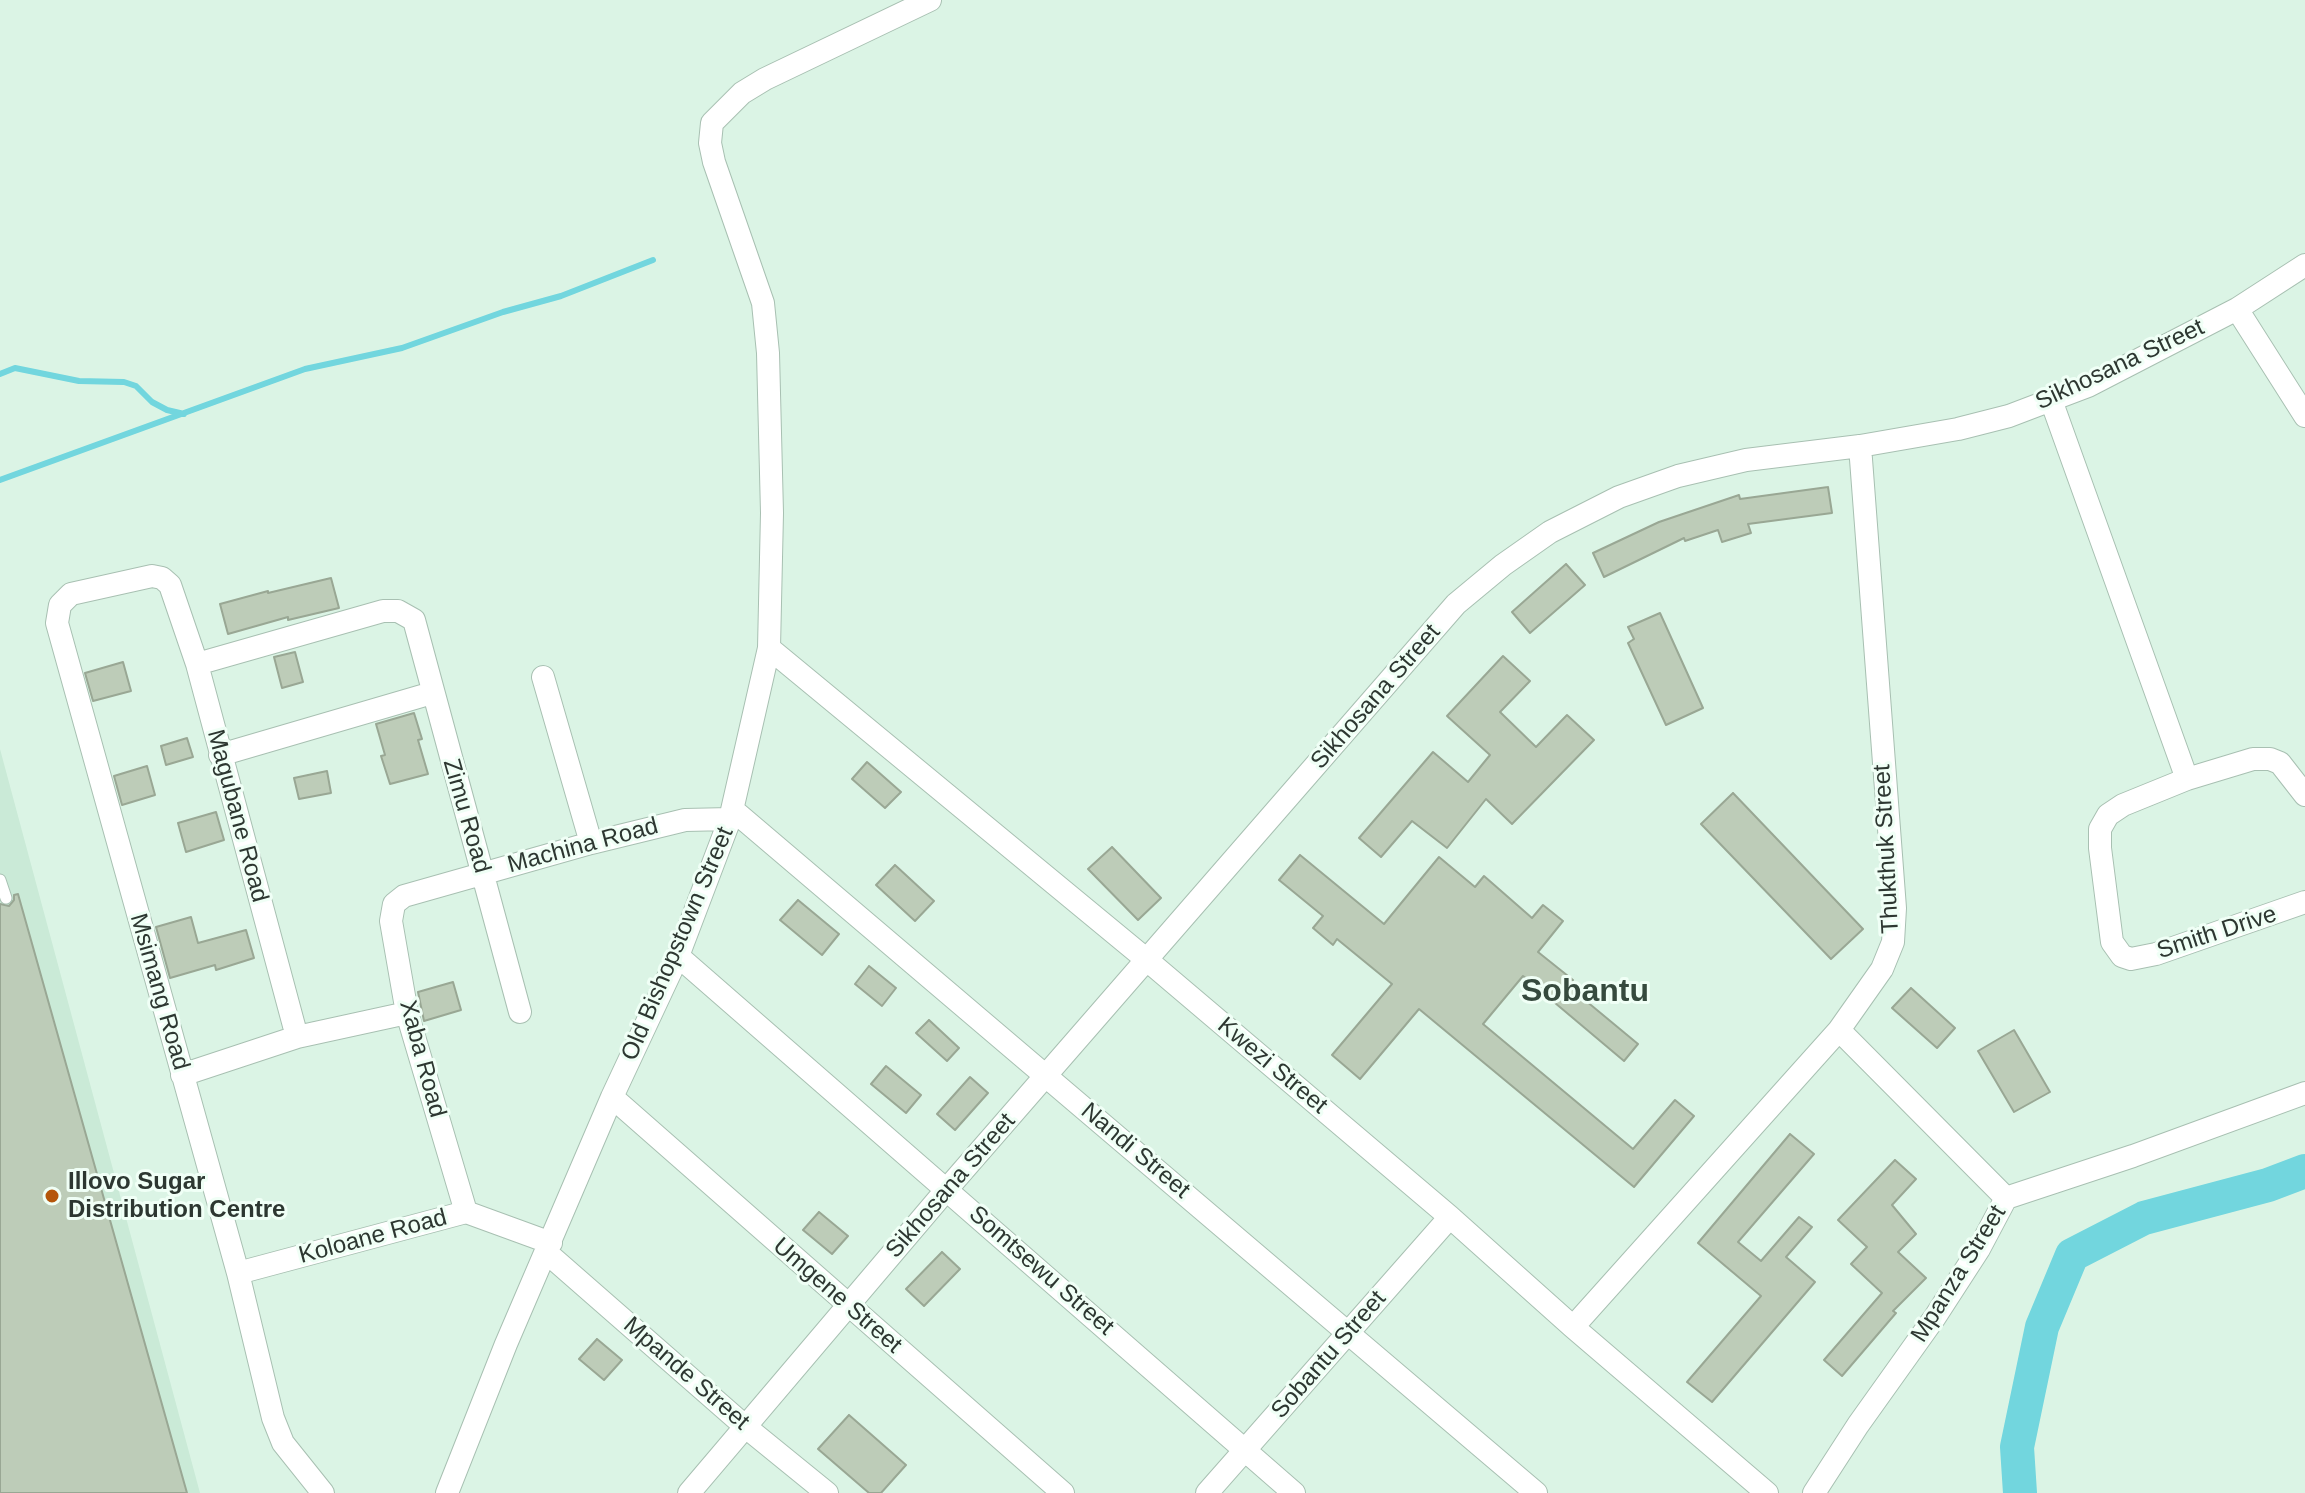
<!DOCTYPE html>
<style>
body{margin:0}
canvas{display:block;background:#dbf4e5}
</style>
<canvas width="2305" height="1493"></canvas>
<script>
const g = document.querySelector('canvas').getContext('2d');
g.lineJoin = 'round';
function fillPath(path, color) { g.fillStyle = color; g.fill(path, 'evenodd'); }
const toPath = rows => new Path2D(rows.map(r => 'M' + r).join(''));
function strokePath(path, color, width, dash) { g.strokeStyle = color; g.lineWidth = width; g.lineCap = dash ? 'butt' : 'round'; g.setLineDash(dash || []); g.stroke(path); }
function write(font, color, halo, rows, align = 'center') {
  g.font = font + ' Arial,sans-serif'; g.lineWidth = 6; g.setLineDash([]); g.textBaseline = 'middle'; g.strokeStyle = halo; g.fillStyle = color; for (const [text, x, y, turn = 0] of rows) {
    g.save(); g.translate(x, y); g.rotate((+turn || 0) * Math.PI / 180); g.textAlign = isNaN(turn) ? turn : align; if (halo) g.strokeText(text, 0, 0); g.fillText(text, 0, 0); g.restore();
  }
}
const built = toPath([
 [0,749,200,1493,0,1493]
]);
const stream = toPath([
 [0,374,15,368,79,381,124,382,136,386,152,402,167,410,184,414],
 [0,480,305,369,402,348,503,312,561,296,653,260]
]);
const river = toPath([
 [2020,1493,2017,1447,2042,1327,2072,1255,2144,1218,2268,1185,2305,1171]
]);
const building = toPath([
 [1828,487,1832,513,1748,524,1751,533,1722,542,1718,530,1685,541,1684,538,1604,577,1593,553,1659,522,1739,495,1740,499,1828,487],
 [1566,564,1585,585,1530,633,1512,612,1566,564],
 [331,578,339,608,288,620,288,617,228,634,220,604,268,591,268,593,331,578],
 [1660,613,1703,708,1666,725,1628,643,1634,639,1628,627,1660,613],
 [295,652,303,682,282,688,274,657,295,652],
 [1503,656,1530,681,1500,712,1536,747,1567,715,1594,740,1512,824,1486,799,1447,848,1412,821,1381,857,1359,838,1433,752,1468,782,1490,755,1447,716,1503,656],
 [123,662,131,691,93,701,85,673,123,662],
 [414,713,422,739,418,740,428,774,390,784,381,756,385,755,376,724,414,713],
 [187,738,193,757,166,765,161,746,187,738],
 [867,762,901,792,885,808,852,779,867,762],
 [147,766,155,795,122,805,114,776,147,766],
 [327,771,331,793,299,799,294,778,327,771],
 [1733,793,1863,929,1831,959,1701,824,1733,793],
 [216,812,224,840,186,852,178,823,216,812],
 [1112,847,1161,898,1138,920,1088,869,1112,847],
 [1300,855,1384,924,1439,857,1475,887,1484,876,1532,918,1543,905,1563,921,1538,952,1573,980,1568,986,1638,1044,1624,1061,1523,976,1483,1024,1633,1149,1675,1100,1694,1116,1634,1187,1419,1009,1360,1079,1332,1055,1392,984,1337,939,1333,945,1313,928,1323,916,1279,880,1300,855],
 [895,865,934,901,915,921,876,885,895,865],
 [18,894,187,1493,0,1493,0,904,9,906,14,900,14,895,18,894],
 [798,900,839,934,822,955,780,920,798,900],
 [191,917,198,943,246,930,254,958,216,970,215,965,170,978,156,927,191,917],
 [869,966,896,988,882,1006,855,984,869,966],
 [453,982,461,1010,424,1021,418,992,453,982],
 [1911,988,1955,1028,1937,1048,1892,1008,1911,988],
 [929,1020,959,1048,947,1061,916,1033,929,1020],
 [2014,1030,2050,1092,2014,1112,1978,1051,2014,1030],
 [886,1066,921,1095,906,1113,871,1084,886,1066],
 [970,1077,988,1093,955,1130,937,1114,970,1077],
 [1790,1134,1814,1154,1738,1242,1761,1261,1799,1217,1812,1227,1786,1257,1815,1282,1712,1402,1687,1382,1761,1296,1698,1243,1790,1134],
 [1895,1160,1916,1179,1892,1205,1916,1234,1898,1252,1926,1278,1893,1311,1896,1313,1842,1376,1824,1360,1882,1293,1851,1264,1867,1247,1838,1220,1895,1160],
 [819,1212,848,1236,832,1254,803,1230,819,1212],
 [942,1252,960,1269,924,1306,906,1289,942,1252],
 [597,1339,622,1360,604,1380,579,1359,597,1339],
 [849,1415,906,1465,881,1493,869,1493,818,1449,849,1415]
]);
const service = toPath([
 [0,880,6,898]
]);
const minor = toPath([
 [2237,309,2305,416],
 [2051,400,2187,779],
 [769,648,1147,960,1450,1217,1573,1327,1767,1493],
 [197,664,383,611,398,611,414,620,520,1012],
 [543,677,591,843],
 [220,755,432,693],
 [2305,795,2280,763,2270,759,2253,759,2187,779,2123,805,2108,815,2100,829,2100,848,2112,942,2122,956,2131,959,2156,954,2305,902],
 [733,810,1536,1493],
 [678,956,1294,1493],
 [1839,1030,2006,1198],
 [297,1037,197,664,170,585,162,578,152,576,71,594,60,605,57,623,238,1273,273,1418,283,1443,323,1493],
 [182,1075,297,1037,407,1013],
 [612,1097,1063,1493],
 [466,1212,407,1013,391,921,394,904,404,896,591,843,685,820,730,819],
 [547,1253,747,1428,827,1493],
 [238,1273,466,1212,551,1243],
 [1573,1327,1839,1030,1882,969,1893,942,1895,908,1860,446],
 [447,1493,506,1344,612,1097,678,956,730,819,769,648,772,513,768,353,763,303,714,162,710,143,712,123,742,93,765,79,930,0],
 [689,1493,947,1189,1456,604,1503,565,1550,532,1619,497,1678,476,1746,460,1860,446,1958,429,2009,416,2051,400,2088,386,2237,309,2305,265],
 [1207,1493,1450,1217],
 [1814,1493,1858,1425,1935,1317,1979,1249,2006,1198,2133,1156,2305,1093]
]);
const markers = [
 [52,1196,8,"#b5560b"]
];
const streetNames = [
 ["Sikhosana Street",2120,365,-25],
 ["Sikhosana Street",1376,697,-49],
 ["Magubane Road",237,816,75],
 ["Zimu Road",466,816,74],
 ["Machina Road",583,846,-15],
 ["Thukthuk Street",1887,849,-93],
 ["Smith Drive",2217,933,-18],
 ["Old Bishopstown Street",678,944,-67],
 ["Msimang Road",159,992,74],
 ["Xaba Road",422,1059,75],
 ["Kwezi Street",1272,1066,40],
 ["Nandi Street",1135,1151,40],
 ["Sikhosana Street",951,1186,-49],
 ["Koloane Road",373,1237,-15],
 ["Somtsewu Street",1041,1271,41],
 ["Mpanza Street",1959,1274,-58],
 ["Umgene Street",837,1296,41],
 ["Sobantu Street",1329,1355,-49],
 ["Mpande Street",686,1374,41]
];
const poiNames = [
 ["Illovo Sugar",68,1182],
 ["Distribution Centre",68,1210]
];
const districtNames = [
 ["Sobantu",1585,992]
];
fillPath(built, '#caead7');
strokePath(stream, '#72d6de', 6);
strokePath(river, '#72d6de', 34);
fillPath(building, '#bdccb8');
strokePath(building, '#99a794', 2);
strokePath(service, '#a8c0b2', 13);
strokePath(minor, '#a8c0b2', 24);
strokePath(service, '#fff', 11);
strokePath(minor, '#fff', 22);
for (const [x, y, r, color] of markers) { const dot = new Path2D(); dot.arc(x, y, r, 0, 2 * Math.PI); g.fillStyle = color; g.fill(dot); strokePath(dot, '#f0fff6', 3); }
write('24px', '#2d3731', '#f0fff6', streetNames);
write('bold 24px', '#2d3731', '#f0fff6', poiNames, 'left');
write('bold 32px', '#364a3e', '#f0fff6', districtNames);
</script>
